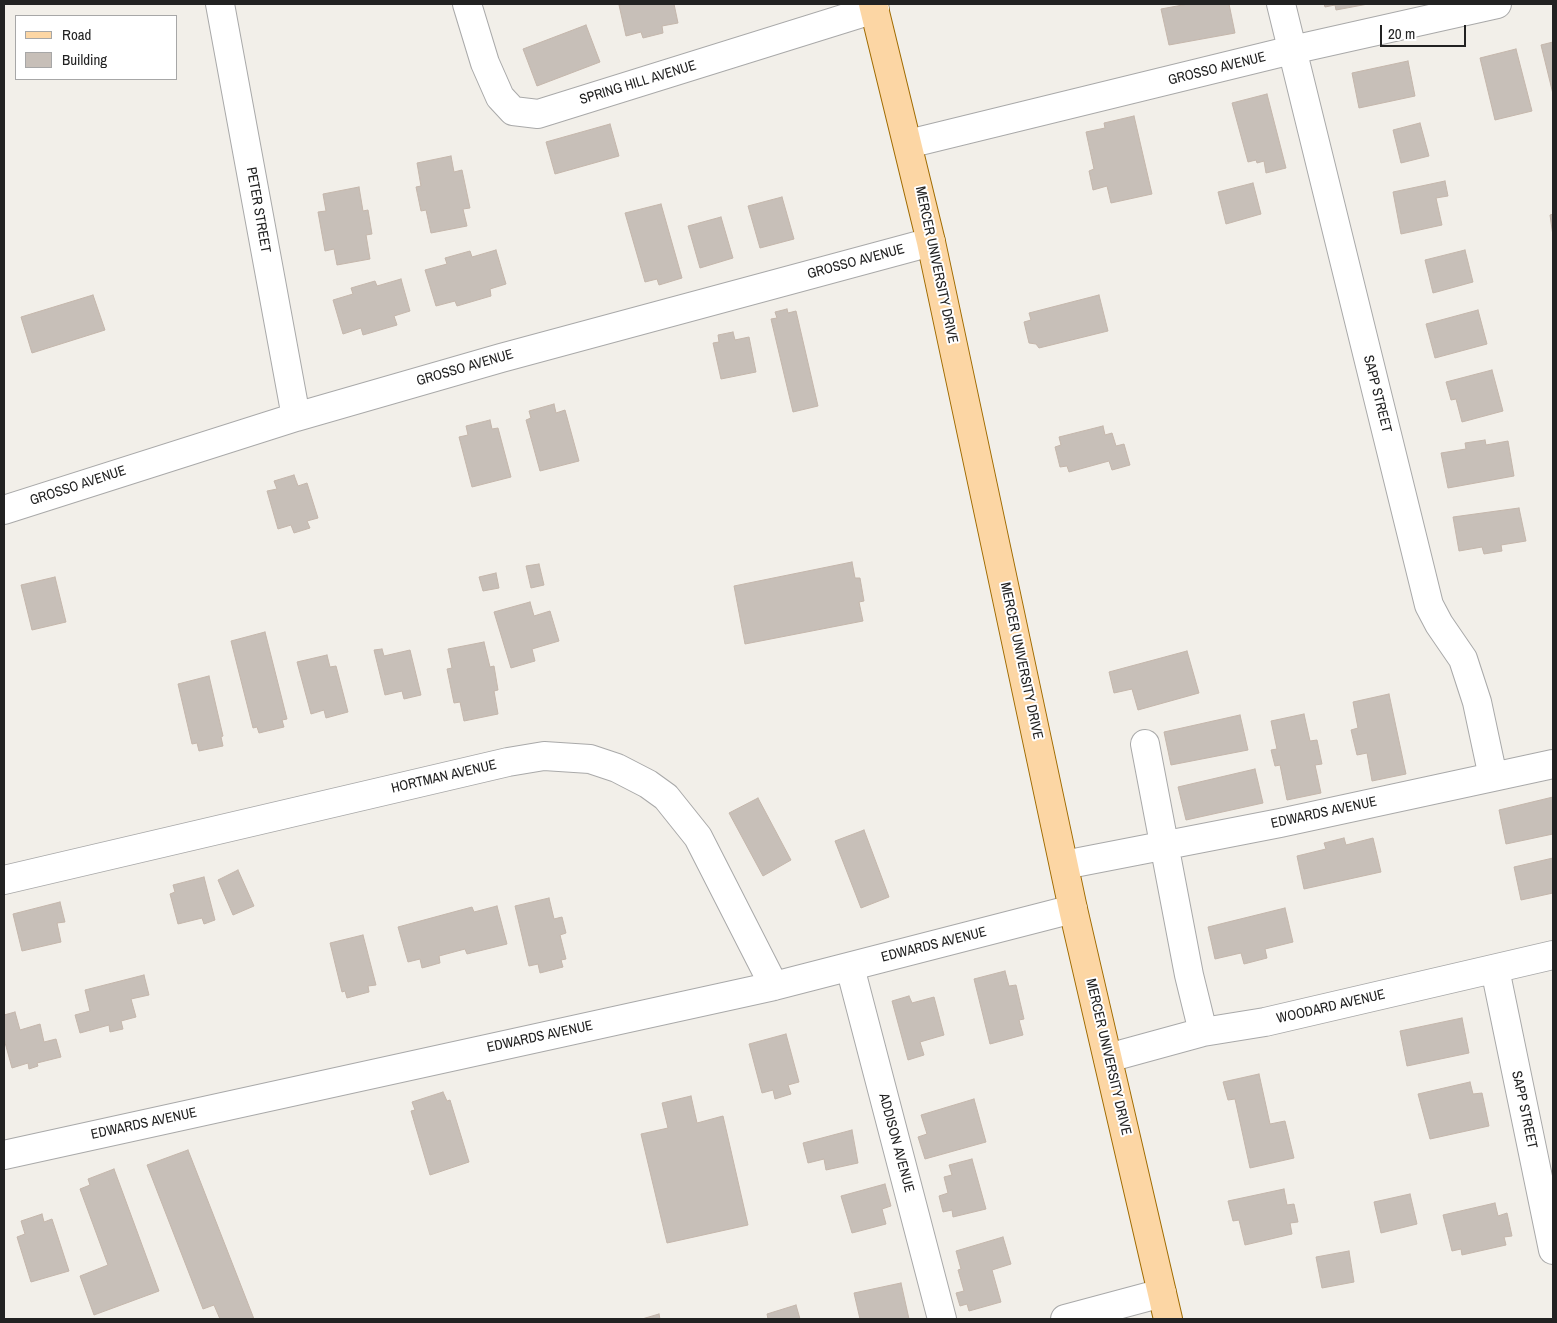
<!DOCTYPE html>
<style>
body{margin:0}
#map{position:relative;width:1557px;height:1323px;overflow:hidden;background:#f2efe9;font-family:"Archivo Narrow",sans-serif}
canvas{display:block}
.frame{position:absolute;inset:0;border:5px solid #222;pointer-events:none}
.legend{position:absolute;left:15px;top:15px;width:162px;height:65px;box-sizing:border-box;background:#fff;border:1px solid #a7a7a7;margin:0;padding:6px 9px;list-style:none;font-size:15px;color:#222}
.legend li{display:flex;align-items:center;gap:10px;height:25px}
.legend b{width:25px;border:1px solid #a7a7a7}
.scale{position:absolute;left:1380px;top:25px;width:86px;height:22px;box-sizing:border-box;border:2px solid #222;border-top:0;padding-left:6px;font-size:15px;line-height:18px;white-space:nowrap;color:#222;-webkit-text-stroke:4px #fff;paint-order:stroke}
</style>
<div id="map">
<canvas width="1557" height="1323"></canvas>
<div class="frame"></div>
<ul class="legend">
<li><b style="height:6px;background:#fcd6a4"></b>Road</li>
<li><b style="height:14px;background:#c7bfb8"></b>Building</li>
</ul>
<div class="scale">20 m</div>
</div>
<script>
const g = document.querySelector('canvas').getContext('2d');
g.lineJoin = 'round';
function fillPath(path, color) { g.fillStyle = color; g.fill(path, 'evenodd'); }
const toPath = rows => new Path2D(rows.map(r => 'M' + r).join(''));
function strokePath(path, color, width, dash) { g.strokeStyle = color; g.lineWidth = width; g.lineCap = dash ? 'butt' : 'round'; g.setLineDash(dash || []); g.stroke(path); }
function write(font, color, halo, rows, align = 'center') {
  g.font = font + ' "Archivo Narrow",sans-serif'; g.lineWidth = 4; g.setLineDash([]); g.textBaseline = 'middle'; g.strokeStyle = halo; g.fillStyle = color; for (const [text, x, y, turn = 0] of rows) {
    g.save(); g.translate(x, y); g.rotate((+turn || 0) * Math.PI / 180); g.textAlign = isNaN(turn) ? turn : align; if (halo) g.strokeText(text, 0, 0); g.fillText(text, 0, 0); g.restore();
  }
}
const building = toPath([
 [625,4,674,4,678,23,662,26,663,33,643,38,641,32,626,36,619,5,625,4],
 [1188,4,1229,4,1235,33,1169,45,1161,9,1188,4],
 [1324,4,1368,4,1336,10,1335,5,1325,7,1324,4],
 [586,25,600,62,537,86,523,49,586,25],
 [1553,42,1553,94,1541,45,1553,42],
 [1516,49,1532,111,1495,120,1480,58,1516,49],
 [1408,61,1415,96,1359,108,1352,73,1408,61],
 [1267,94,1286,168,1266,173,1264,161,1257,163,1256,160,1248,162,1232,103,1267,94],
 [1134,116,1152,194,1111,203,1107,186,1093,190,1089,171,1094,169,1086,132,1105,128,1104,123,1134,116],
 [1420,123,1429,156,1401,163,1393,130,1420,123],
 [610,124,619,156,555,174,546,142,610,124],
 [451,156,454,172,462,170,470,208,463,209,467,226,431,233,426,210,421,211,416,187,421,186,417,163,451,156],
 [1445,181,1448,196,1436,198,1442,225,1401,234,1393,192,1445,181],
 [1253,183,1261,214,1226,224,1218,192,1253,183],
 [359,187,363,211,368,210,372,234,366,235,370,259,337,265,334,249,325,251,318,212,326,211,323,194,359,187],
 [782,197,794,239,760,248,748,206,782,197],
 [661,204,682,278,659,285,657,279,645,282,625,213,661,204],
 [1553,214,1553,236,1550,215,1553,214],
 [721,217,733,258,700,268,688,226,721,217],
 [496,250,506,284,490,289,491,296,457,306,455,301,436,306,425,270,447,264,445,258,470,251,472,257,496,250],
 [1465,250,1473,282,1433,293,1425,260,1465,250],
 [401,279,410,311,394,316,397,325,363,335,361,328,343,334,333,300,353,294,351,288,375,281,377,286,401,279],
 [93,295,105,330,32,353,21,317,93,295],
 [1099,295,1108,331,1039,348,1036,344,1029,343,1024,322,1031,320,1029,313,1099,295],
 [787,309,788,313,796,311,818,406,793,412,771,319,777,318,775,312,787,309],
 [1478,310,1487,344,1435,358,1426,324,1478,310],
 [733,332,735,340,749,337,756,372,721,379,713,343,719,342,718,335,733,332],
 [1492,370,1503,411,1462,422,1456,399,1451,400,1446,382,1492,370],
 [554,404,556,413,565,410,579,461,540,471,526,420,531,418,529,411,554,404],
 [490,420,492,429,498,428,511,477,472,487,459,437,468,435,466,426,490,420],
 [1103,426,1105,435,1112,433,1116,446,1124,444,1130,465,1112,470,1109,461,1069,472,1067,466,1060,467,1055,447,1061,445,1059,437,1103,426],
 [1485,440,1486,445,1508,441,1514,476,1448,488,1441,453,1466,449,1465,443,1485,440],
 [294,475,298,486,307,483,318,518,307,521,310,528,294,533,291,525,278,529,267,491,277,489,274,481,294,475],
 [1519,508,1526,541,1501,545,1502,551,1484,554,1482,547,1459,551,1453,517,1519,508],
 [852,562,855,578,860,578,864,601,859,602,863,621,745,644,734,586,852,562],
 [539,564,544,585,531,588,526,566,539,564],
 [496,573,499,588,483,591,479,577,496,573],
 [55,577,66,622,32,630,21,585,55,577],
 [530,602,534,616,550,611,559,641,532,649,535,661,511,668,494,612,530,602],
 [265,632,287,719,282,720,284,727,259,733,257,727,253,728,231,641,265,632],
 [484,642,490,667,494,666,498,690,494,691,498,714,464,721,460,702,454,703,447,669,452,668,448,649,484,642],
 [382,649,384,656,410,650,421,695,404,699,402,691,385,695,374,650,382,649],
 [1187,651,1199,693,1138,710,1132,689,1114,693,1109,672,1187,651],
 [327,655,330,667,336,666,348,712,326,718,324,710,311,714,297,662,327,655],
 [209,676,223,736,221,737,223,746,199,751,197,743,192,744,178,684,209,676],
 [1389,694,1406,774,1372,781,1367,753,1357,755,1351,730,1358,728,1353,702,1389,694],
 [1304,714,1310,741,1317,740,1322,764,1315,765,1321,793,1287,800,1280,765,1275,766,1271,750,1277,749,1271,721,1304,714],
 [1240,715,1248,750,1171,765,1164,732,1240,715],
 [1255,769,1263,803,1186,820,1178,787,1255,769],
 [1553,797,1553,834,1506,844,1499,810,1553,797],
 [758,798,791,860,763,876,729,813,758,798],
 [864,830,889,897,861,908,835,841,864,830],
 [1344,838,1346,845,1373,838,1381,872,1304,889,1297,856,1326,849,1324,843,1344,838],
 [1553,858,1553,893,1521,900,1514,867,1553,858],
 [238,870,254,906,233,915,218,880,238,870],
 [204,877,215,920,204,924,202,918,178,924,170,894,175,892,173,885,204,877],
 [549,898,554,919,562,917,566,933,560,935,566,959,561,960,563,967,540,973,538,964,529,966,515,906,549,898],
 [60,902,65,922,57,923,61,942,22,951,13,914,60,902],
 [497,906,507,944,467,954,465,949,439,956,440,963,422,968,420,959,408,962,398,927,472,907,474,912,497,906],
 [1285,908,1293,942,1265,949,1267,958,1244,964,1241,953,1215,959,1208,927,1285,908],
 [363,935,376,985,368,986,369,992,347,998,345,991,342,992,330,943,363,935],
 [1005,971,1009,986,1016,985,1024,1019,1019,1020,1023,1035,990,1044,974,979,1005,971],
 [144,975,149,995,131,999,136,1017,121,1021,123,1029,110,1032,109,1025,80,1033,75,1015,90,1011,85,990,144,975],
 [909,996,912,1003,934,997,944,1035,920,1042,924,1055,908,1060,892,1001,909,996],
 [15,1012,20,1030,40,1024,44,1042,56,1039,61,1057,37,1063,38,1066,29,1069,28,1063,12,1068,4,1039,4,1015,15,1012],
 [1462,1018,1469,1053,1407,1066,1400,1031,1462,1018],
 [786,1034,799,1082,788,1085,791,1094,775,1099,773,1090,762,1093,749,1044,786,1034],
 [1259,1074,1270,1124,1285,1121,1294,1158,1250,1168,1235,1099,1228,1100,1223,1082,1259,1074],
 [1470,1082,1473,1094,1482,1093,1489,1126,1430,1139,1418,1094,1470,1082],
 [443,1092,447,1101,450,1100,469,1162,430,1175,411,1111,415,1110,412,1102,443,1092],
 [691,1096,697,1123,723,1116,748,1225,667,1243,641,1134,668,1128,662,1103,691,1096],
 [974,1099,986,1142,925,1159,918,1137,927,1134,921,1115,974,1099],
 [852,1130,858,1163,826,1170,824,1159,808,1163,803,1143,852,1130],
 [188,1150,254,1319,220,1319,214,1305,203,1309,147,1165,188,1150],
 [972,1159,986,1209,953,1217,952,1210,943,1212,939,1196,948,1193,944,1177,952,1175,949,1165,972,1159],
 [114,1169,159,1291,94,1315,80,1276,108,1265,80,1189,90,1185,88,1179,114,1169],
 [885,1184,891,1206,882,1209,886,1224,852,1233,841,1196,885,1184],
 [1284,1189,1287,1205,1294,1204,1298,1222,1290,1223,1292,1234,1245,1245,1239,1220,1233,1221,1228,1201,1284,1189],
 [1410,1194,1417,1224,1381,1233,1374,1202,1410,1194],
 [1495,1203,1498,1216,1507,1213,1512,1236,1504,1237,1506,1245,1462,1255,1461,1249,1452,1251,1443,1215,1495,1203],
 [42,1214,44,1222,52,1219,69,1271,31,1282,17,1237,25,1234,21,1221,42,1214],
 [1003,1237,1011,1264,992,1270,1001,1302,969,1311,967,1304,960,1306,956,1293,964,1291,958,1270,961,1269,956,1251,1003,1237],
 [1349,1251,1354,1282,1322,1288,1316,1257,1349,1251],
 [901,1283,909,1319,860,1319,854,1293,901,1283],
 [796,1305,800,1319,768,1319,767,1314,796,1305],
 [659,1314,660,1319,642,1319,659,1314]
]);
const minor = toPath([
 [220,4,296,417],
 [467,4,485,63,500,97,513,111,538,114,875,9],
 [1281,4,1429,605,1439,624,1463,659,1477,702,1493,777],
 [908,144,1292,50,1497,4],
 [4,510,296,417,501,358,931,242],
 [1145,744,1189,975,1203,1032],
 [1064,865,1280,823,1553,764],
 [4,880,508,762,544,756,590,759,617,768,648,784,666,797,698,837,774,986],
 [850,967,942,1319],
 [1495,969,1553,1250],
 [1108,1058,1203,1032,1265,1022,1553,955],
 [4,1155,774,986,1073,909],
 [1065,1319,1162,1293]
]);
const major = toPath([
 [873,4,931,242,1073,909,1168,1319]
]);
const streetNames = [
 ["GROSSO AVENUE",1217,69,-14],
 ["SPRING HILL AVENUE",638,83,-17],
 ["PETER STREET",258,210,80],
 ["GROSSO AVENUE",856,262,-15],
 ["MERCER UNIVERSITY DRIVE",936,265,78],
 ["GROSSO AVENUE",465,368,-16],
 ["SAPP STREET",1377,394,76],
 ["GROSSO AVENUE",78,486,-18],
 ["MERCER UNIVERSITY DRIVE",1021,661,78],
 ["HORTMAN AVENUE",444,777,-13],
 ["EDWARDS AVENUE",1324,813,-12],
 ["EDWARDS AVENUE",934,945,-14],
 ["WOODARD AVENUE",1331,1007,-13],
 ["EDWARDS AVENUE",540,1037,-12],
 ["MERCER UNIVERSITY DRIVE",1108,1057,77],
 ["SAPP STREET",1524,1110,78],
 ["EDWARDS AVENUE",144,1124,-12],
 ["ADDISON AVENUE",896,1143,75]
];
fillPath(building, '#c7bfb8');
strokePath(building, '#c4b6ab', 1);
strokePath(minor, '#a9a9a9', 30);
strokePath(major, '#a06b00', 30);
strokePath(minor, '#fff', 28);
strokePath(major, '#fcd6a4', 28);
write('14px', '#222', '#fff', streetNames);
</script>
